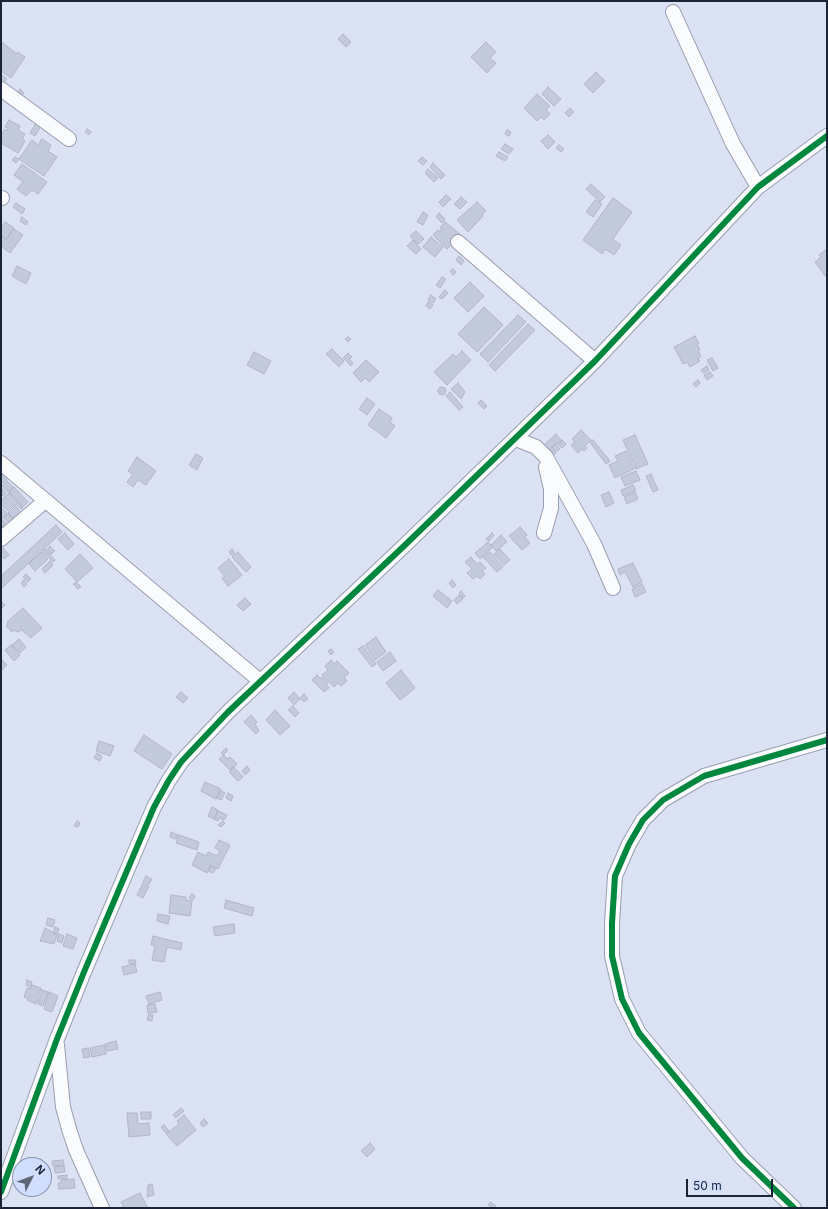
<!DOCTYPE html>
<style>
body{margin:0}
#map{position:relative;width:828px;height:1209px;overflow:hidden;background:#dbe2f3;font-family:Inter,sans-serif}
canvas{display:block}
.frame{position:absolute;inset:0;border:2px solid #1b2336;pointer-events:none}
.north{position:absolute;left:12px;top:1157px;width:40px;height:40px;box-sizing:border-box;background:#d1ddfd;border:1px solid #8893ad;border-radius:50%;rotate:48deg;font-size:11px;font-weight:700;line-height:16px;text-align:center;color:#1b2336}
.north::after{content:'';display:block;margin:auto;width:14px;height:18px;background:#5e6678;clip-path:polygon(50% 0,100% 100%,50% 72%,0 100%)}
.scale{position:absolute;left:686px;top:1179px;width:87px;height:18px;box-sizing:border-box;border:2px solid #1b2336;border-top:0;padding-left:5px;font-size:12px;line-height:14px;white-space:nowrap;color:#1b2336;-webkit-text-stroke:3px #d1ddfd;paint-order:stroke}
</style>
<div id="map">
<canvas width="828" height="1209"></canvas>
<div class="frame"></div>
<div class="north">N</div>
<div class="scale">50 m</div>
</div>
<script>
const g = document.querySelector('canvas').getContext('2d');
g.lineJoin = 'round';
function fillPath(path, color) { g.fillStyle = color; g.fill(path, 'evenodd'); }
const toPath = rows => new Path2D(rows.map(r => 'M' + r).join(''));
function strokePath(path, color, width, dash) { g.strokeStyle = color; g.lineWidth = width; g.lineCap = dash ? 'butt' : 'round'; g.setLineDash(dash || []); g.stroke(path); }
const building = toPath([
 [343,34,351,42,346,47,338,39,343,34],
 [486,42,496,52,490,58,496,63,487,73,471,57,486,42],
 [3,43,17,54,18,52,25,57,11,78,1,71,1,46,3,43],
 [596,72,605,81,593,93,584,84,596,72],
 [1,74,7,79,2,85,1,84,1,74],
 [548,87,561,99,554,106,542,94,548,87],
 [20,89,24,93,21,96,17,93,20,89],
 [537,94,550,106,546,110,550,114,544,120,541,117,537,121,524,108,537,94],
 [570,108,574,112,569,117,565,113,570,108],
 [9,120,20,126,18,130,25,134,22,139,25,141,18,153,1,143,1,135,5,129,7,131,8,128,5,127,9,120],
 [36,123,41,126,35,136,30,133,36,123],
 [87,129,91,132,89,135,85,132,87,129],
 [507,130,511,132,509,136,505,134,507,130],
 [548,135,555,142,548,149,541,141,548,135],
 [42,139,51,145,48,151,57,157,44,176,19,159,32,140,38,145,42,139],
 [505,144,513,149,509,154,501,149,505,144],
 [559,145,564,149,561,152,556,148,559,145],
 [499,152,508,157,505,161,496,156,499,152],
 [15,157,19,159,16,163,12,160,15,157],
 [422,157,427,161,423,165,418,161,422,157],
 [433,163,445,175,441,179,430,167,433,163],
 [22,164,47,182,38,194,32,190,26,196,17,189,23,182,14,175,22,164],
 [428,169,438,178,434,182,425,173,428,169],
 [591,184,605,197,600,202,586,189,591,184],
 [446,195,451,199,443,207,439,202,446,195],
 [461,197,467,202,460,209,454,204,461,197],
 [613,198,632,212,613,239,621,245,614,255,605,249,602,254,583,240,613,198],
 [595,200,602,204,593,217,586,212,595,200],
 [477,202,486,211,482,215,483,216,468,232,457,220,477,202],
 [16,203,25,209,22,214,13,207,16,203],
 [423,212,428,215,423,225,417,222,423,212],
 [439,213,445,219,442,223,436,217,439,213],
 [22,217,28,222,26,225,20,221,22,217],
 [5,222,14,228,6,239,1,235,1,227,5,222],
 [445,222,461,235,447,249,433,235,438,230,440,232,442,229,440,228,445,222],
 [14,229,23,235,10,253,1,246,1,236,6,240,14,229],
 [416,231,424,239,418,244,410,236,416,231],
 [431,237,443,247,435,257,423,247,431,237],
 [413,240,421,249,416,254,407,246,413,240],
 [827,249,827,276,826,277,815,262,821,257,819,255,827,249],
 [459,256,464,261,461,265,456,260,459,256],
 [17,266,31,273,26,284,12,276,17,266],
 [453,269,456,272,453,275,450,271,453,269],
 [442,277,446,279,440,288,436,285,442,277],
 [470,282,484,296,468,312,454,298,470,282],
 [445,290,448,293,442,299,439,297,445,290],
 [431,295,436,299,433,303,428,300,431,295],
 [428,302,433,305,430,309,426,306,428,302],
 [484,307,503,325,477,352,458,334,484,307],
 [518,315,526,322,488,362,480,354,518,315],
 [528,324,535,330,495,371,489,365,528,324],
 [695,336,699,343,697,344,700,350,698,351,701,356,698,358,700,361,690,367,687,362,683,364,674,347,695,336],
 [348,337,351,339,348,342,345,339,348,337],
 [332,349,344,361,339,367,326,354,332,349],
 [462,351,471,360,447,385,434,372,453,354,456,357,462,351],
 [254,352,271,361,264,374,247,365,254,352],
 [348,353,352,357,349,359,353,363,351,366,343,358,348,353],
 [712,358,718,368,713,371,707,360,712,358],
 [366,360,379,372,369,382,365,378,361,382,353,373,366,360],
 [707,366,709,370,703,373,701,370,707,366],
 [710,372,713,376,707,380,704,375,710,372],
 [698,380,700,383,696,387,693,384,698,380],
 [458,383,465,392,461,399,451,389,458,383],
 '438 391a4 4 0 1 1 8 0a4 4 0 1 1-8 0Z',
 [450,392,463,407,459,410,446,396,450,392],
 [367,398,375,404,367,415,359,409,367,398],
 [481,400,487,406,484,409,478,403,481,400],
 [379,409,392,418,390,422,395,426,386,438,368,425,379,409],
 [581,430,591,440,585,446,587,448,584,451,581,449,578,453,571,445,575,442,572,439,581,430],
 [556,434,561,440,547,451,543,446,556,434],
 [635,435,648,464,636,469,623,440,635,435],
 [562,440,566,444,562,448,558,444,562,440],
 [593,440,610,461,606,464,590,442,593,440],
 [556,444,560,449,556,452,552,448,556,444],
 [551,449,556,453,552,456,548,452,551,449],
 [626,451,634,469,615,478,609,465,618,461,615,456,626,451],
 [196,454,203,458,197,470,189,465,196,454],
 [137,457,156,471,146,485,138,480,133,487,127,482,133,474,128,471,137,457],
 [636,471,640,480,625,486,621,477,636,471],
 [1,472,8,478,3,483,1,481,1,472],
 [651,474,658,490,653,492,646,476,651,474],
 [7,481,13,487,8,492,2,486,7,481],
 [633,485,636,490,623,496,621,490,633,485],
 [1,487,6,493,3,496,1,494,1,487],
 [14,487,28,502,23,507,9,492,14,487],
 [609,492,614,503,606,507,601,495,609,492],
 [635,492,638,499,627,504,624,497,635,492],
 [9,493,23,508,21,509,15,504,8,511,1,504,1,500,9,493],
 [15,506,21,512,14,519,8,513,15,506],
 [1,507,8,514,3,518,1,516,1,507],
 [8,514,13,519,9,523,4,518,8,514],
 [2,519,6,523,1,528,1,520,2,519],
 [56,525,62,532,1,589,1,576,56,525],
 [520,527,527,535,525,537,530,543,522,550,509,536,520,527],
 [65,533,74,544,68,550,58,539,65,533],
 [492,533,494,535,489,541,486,539,492,533],
 [501,535,507,542,496,551,491,545,501,535],
 [488,542,493,547,480,559,475,553,488,542],
 [50,546,55,551,51,554,47,549,50,546],
 [3,548,9,555,4,559,1,555,1,551,3,548],
 [45,549,55,560,53,562,43,551,45,549],
 [232,549,235,553,231,555,229,552,232,549],
 [500,549,510,560,504,565,494,554,500,549],
 [42,552,48,559,35,571,29,564,42,552],
 [238,552,251,567,246,572,232,557,238,552],
 [490,552,503,567,497,572,483,557,490,552],
 [80,554,93,568,77,582,65,569,80,554],
 [471,557,477,564,480,562,486,568,482,571,485,574,480,579,477,576,473,579,467,573,472,569,465,562,471,557],
 [229,559,242,575,228,586,222,578,225,577,218,568,229,559],
 [50,561,53,565,45,573,42,569,50,561],
 [633,563,642,582,633,587,625,572,620,575,618,569,633,563],
 [26,574,31,579,28,582,23,577,26,574],
 [24,580,27,584,24,587,21,583,24,580],
 [452,580,456,585,453,588,449,583,452,580],
 [76,582,81,587,78,589,73,584,76,582],
 [642,584,646,592,635,597,632,589,642,584],
 [438,590,452,601,447,608,433,596,438,590],
 [461,591,465,596,463,598,459,593,461,591],
 [459,595,463,599,457,604,454,600,459,595],
 [245,598,251,604,243,611,237,605,245,598],
 [1,601,5,605,1,609,1,601],
 [23,608,42,628,31,638,22,630,17,632,14,630,12,632,6,626,8,624,7,622,23,608],
 [376,637,386,652,375,660,365,645,376,637],
 [19,639,26,647,20,653,12,645,19,639],
 [11,645,20,655,14,661,5,650,11,645],
 [363,646,376,664,372,667,358,649,363,646],
 [331,649,334,652,331,655,328,651,331,649],
 [390,652,396,661,383,671,377,662,390,652],
 [1,659,7,665,1,671,1,659],
 [331,660,334,664,337,661,349,673,344,677,347,681,341,686,338,683,334,687,322,675,328,670,325,666,331,660],
 [401,670,415,688,400,700,386,683,401,670],
 [317,675,321,679,322,677,328,683,326,684,329,688,324,692,312,680,317,675],
 [181,692,188,698,183,703,176,697,181,692],
 [294,692,300,699,294,705,288,698,294,692],
 [304,694,308,699,304,702,300,698,304,694],
 [293,706,299,713,295,717,288,710,293,706],
 [275,710,290,726,280,735,266,720,275,710],
 [251,715,257,722,255,724,259,731,256,734,244,722,251,715],
 [144,735,172,754,162,769,134,751,144,735],
 [99,741,114,746,110,756,96,751,99,741],
 [226,748,228,750,223,755,221,753,226,748],
 [97,753,102,756,100,761,94,758,97,753],
 [224,755,227,759,230,757,237,764,230,770,219,759,224,755],
 [247,766,250,770,245,775,242,771,247,766],
 [234,767,243,777,238,781,229,772,234,767],
 [205,782,221,789,216,799,201,791,205,782],
 [221,791,225,793,221,800,217,798,221,791],
 [228,793,233,796,231,801,226,798,228,793],
 [212,807,218,810,214,819,208,816,212,807],
 [218,811,227,815,224,820,219,818,218,821,214,819,218,811],
 [77,821,80,823,78,827,74,826,77,821],
 [223,821,225,823,221,827,218,825,223,821],
 [171,832,178,835,176,839,170,837,171,832],
 [179,835,199,842,197,850,176,843,179,835],
 [219,840,230,845,218,869,210,865,207,873,192,865,198,852,206,856,208,852,217,856,220,851,215,848,219,840],
 [211,866,216,868,213,873,208,871,211,866],
 [146,876,152,879,149,884,143,881,146,876],
 [143,883,149,886,143,898,137,895,143,883],
 [192,894,195,896,193,900,189,898,192,894],
 [171,895,186,897,186,900,192,901,190,916,169,913,171,895],
 [226,900,254,908,252,916,224,908,226,900],
 [158,914,170,916,168,924,157,921,158,914],
 [48,918,55,920,53,927,46,925,48,918],
 [234,924,235,933,215,936,213,927,234,924],
 [55,927,59,929,57,934,53,933,55,927],
 [45,928,57,935,54,944,40,941,45,928],
 [59,934,64,936,62,943,57,941,59,934],
 [67,934,77,938,73,949,63,946,67,934],
 [153,936,182,943,181,950,167,947,164,962,152,960,155,946,151,945,153,936],
 [129,960,135,960,136,963,129,964,129,960],
 [135,964,137,972,124,975,122,967,135,964],
 [27,980,32,982,31,987,26,985,27,980],
 [32,985,41,988,36,1004,27,1000,28,998,24,997,27,988,31,989,32,985],
 [42,990,48,992,43,1006,38,1004,42,990],
 [49,992,58,996,52,1012,44,1009,49,992],
 [160,992,162,1000,149,1004,146,996,160,992],
 [155,1004,157,1012,148,1013,147,1005,155,1004],
 [149,1014,153,1015,152,1021,147,1020,149,1014],
 [116,1041,118,1049,107,1051,105,1044,116,1041],
 [104,1045,106,1054,92,1057,90,1048,104,1045],
 [88,1048,90,1057,84,1058,82,1049,88,1048],
 [181,1108,184,1111,176,1118,173,1115,181,1108],
 [141,1112,151,1112,151,1119,141,1119,141,1112],
 [127,1113,137,1113,138,1124,149,1123,150,1135,129,1137,127,1113],
 [184,1115,196,1130,177,1146,166,1134,179,1124,177,1121,184,1115],
 [204,1119,208,1123,203,1127,200,1123,204,1119],
 [164,1125,169,1131,166,1133,161,1127,164,1125],
 [370,1143,375,1149,367,1157,361,1151,370,1143],
 [63,1160,64,1165,53,1166,52,1161,63,1160],
 [64,1166,65,1172,55,1173,54,1167,64,1166],
 [67,1175,67,1178,58,1179,58,1176,67,1175],
 [74,1179,75,1188,59,1189,58,1183,61,1183,61,1180,74,1179],
 [152,1184,154,1195,147,1197,148,1185,152,1184],
 [140,1193,148,1208,124,1208,121,1202,140,1193],
 [490,1202,496,1206,494,1208,488,1205,490,1202]
]);
const minor = toPath([
 [673,12,733,144,758,187],
 [1,89,69,139],
 [1,198,2,198],
 [458,242,595,361],
 [516,439,536,447,546,457,594,544,613,588],
 [1,463,260,681],
 [544,533,551,508,551,489,546,467],
 [1,539,45,501],
 [57,1045,63,1107,69,1129,76,1150,102,1208],
 [1,1192,57,1039,84,972,154,807,169,780,181,762,228,712,404,546,595,361,758,187,827,136],
 [794,1208,742,1158,639,1033,622,999,612,956,612,923,615,876,629,844,643,820,663,800,704,776,827,740]
]);
const cycleway = toPath([
 [1,1192,57,1039,84,972,154,807,169,780,181,762,228,712,404,546,595,361,758,187,827,136],
 [794,1208,742,1158,639,1033,622,999,612,956,612,923,615,876,629,844,643,820,663,800,704,776,827,740]
]);
fillPath(building, '#c2cadc');
strokePath(building, '#b1b7c8', 1);
strokePath(minor, '#989eaf', 16);
strokePath(minor, '#fafbfd', 14);
strokePath(cycleway, '#00873e', 6);
</script>
